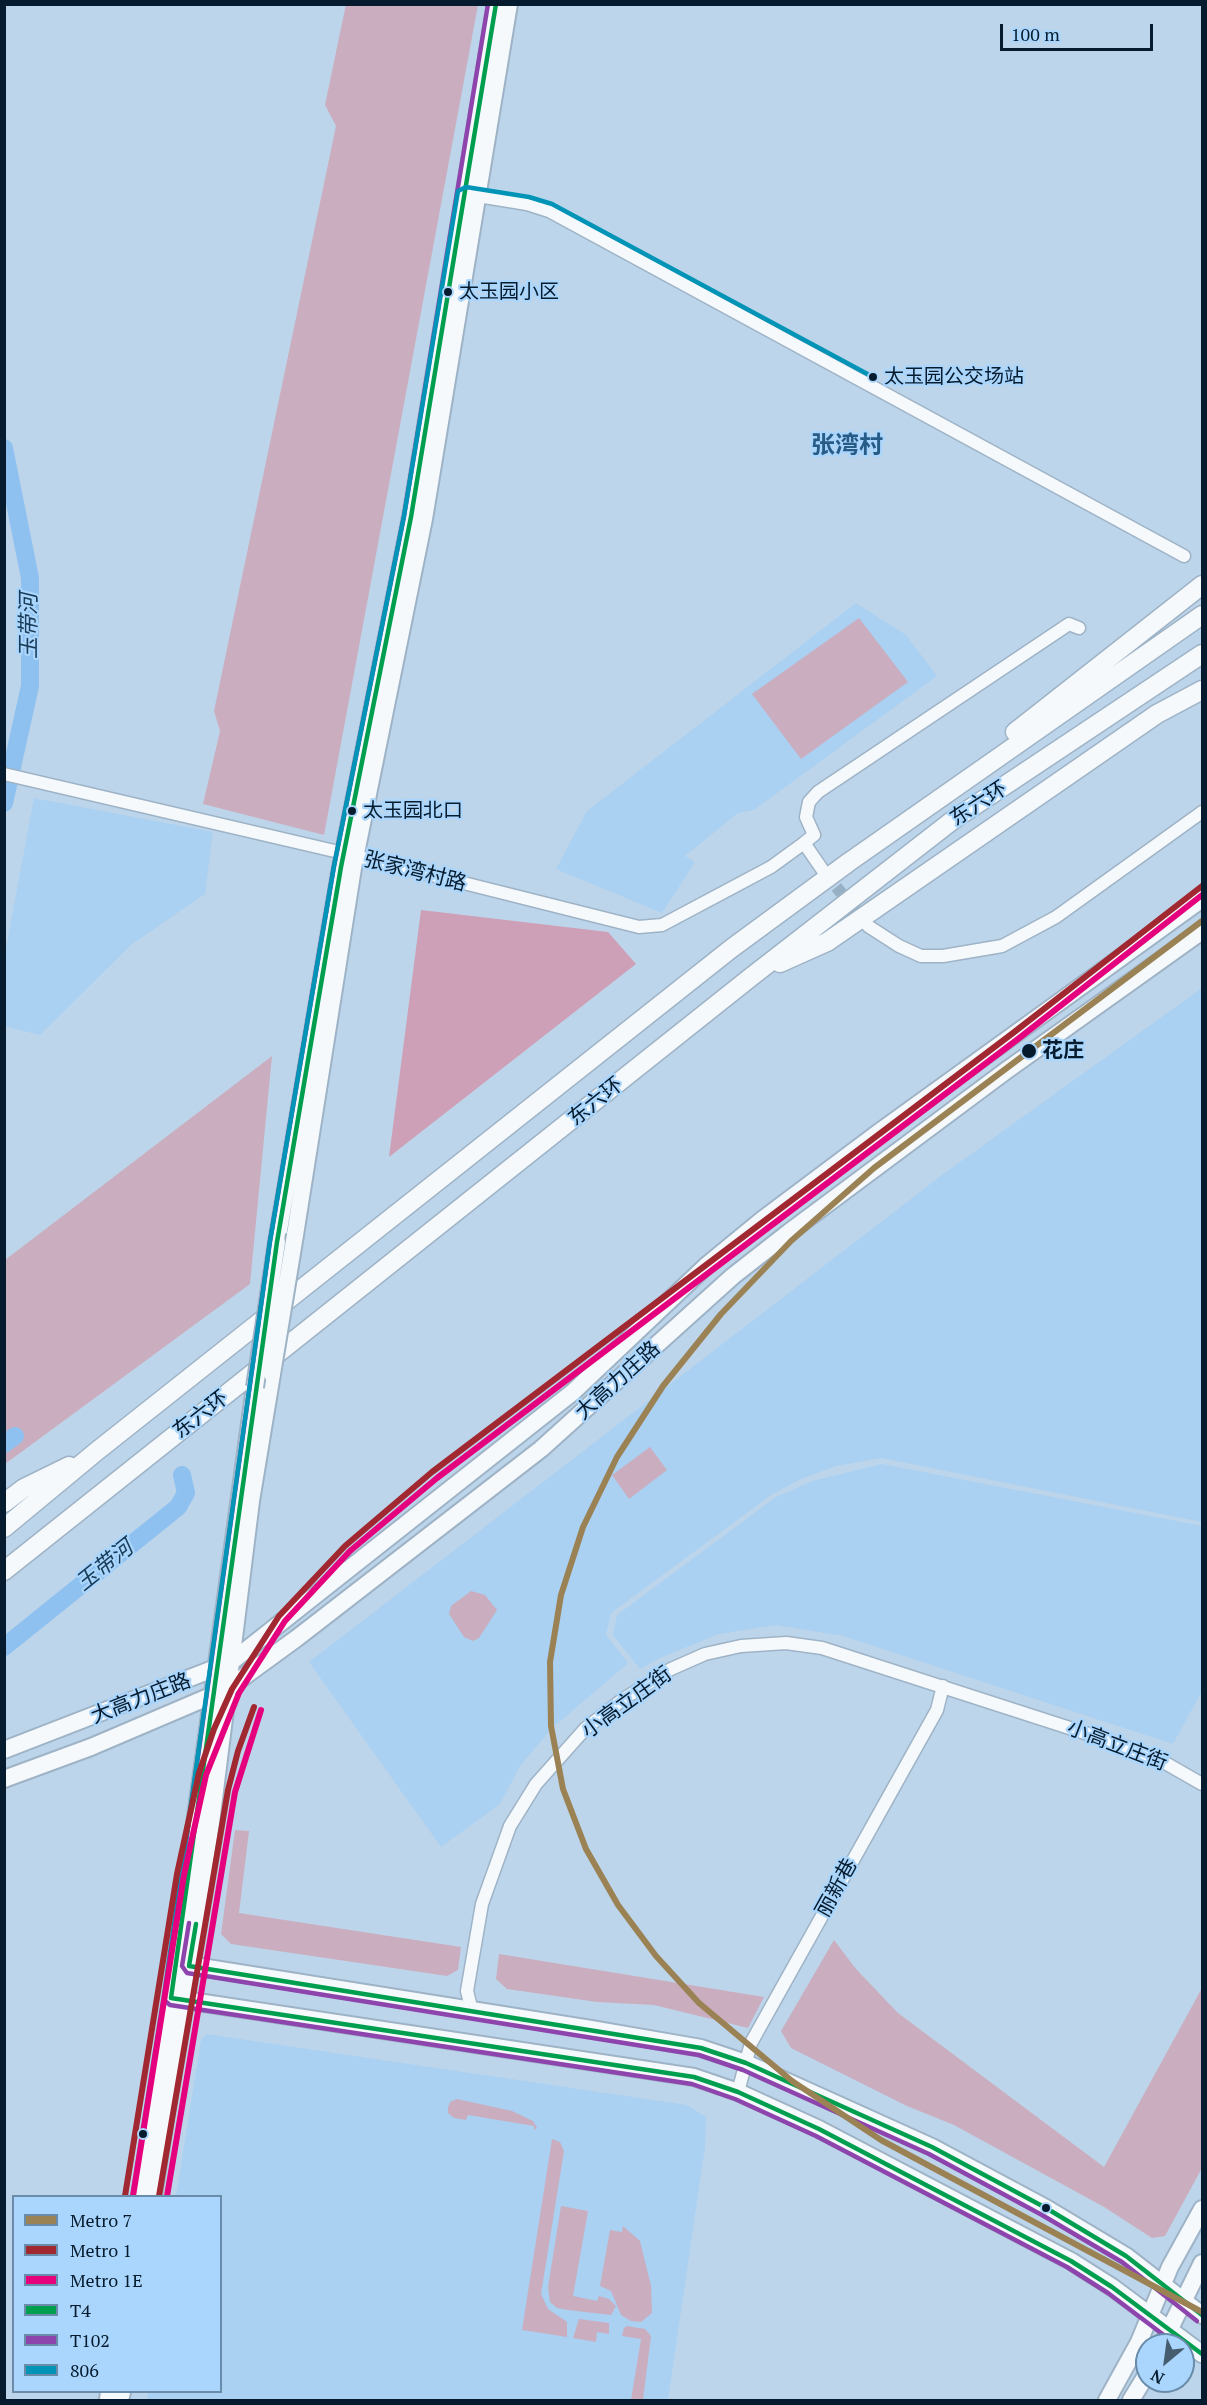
<!DOCTYPE html>
<meta charset="utf-8">
<style>
body{margin:0}
#map{position:relative;width:1207px;height:2405px;overflow:hidden;background:#bdd5ea;font-family:"PT Serif",serif}
canvas{display:block}
.frame{position:absolute;inset:0;border:6px solid #061c2e;pointer-events:none}
.legend{position:absolute;left:12px;top:2195px;width:210px;height:198px;box-sizing:border-box;background:#aad6fd;border:2px solid #688caa;margin:0;padding:8px 10px;list-style:none;font-size:18px;color:#061c2e}
.legend li{display:flex;align-items:center;gap:12px;height:30px}
.legend b{width:30px;border:2px solid #688caa}
.north{position:absolute;left:1135px;top:2333px;width:60px;height:60px;box-sizing:border-box;background:#aad6fd;border:2px solid #688caa;border-radius:50%;rotate:209deg;font-size:16px;font-weight:700;line-height:24px;text-align:center;color:#061c2e}
.north::after{content:'';display:block;margin:auto;width:21px;height:27px;background:#465d70;clip-path:polygon(50% 0,100% 100%,50% 72%,0 100%)}
.scale{position:absolute;left:1000px;top:24px;width:153px;height:27px;box-sizing:border-box;border:3px solid #061c2e;border-top:0;padding-left:8px;font-size:18px;line-height:21px;white-space:nowrap;color:#061c2e;-webkit-text-stroke:4px #aad6fd;paint-order:stroke}
</style>
<div id="map">
<canvas width="1207" height="2405"></canvas>
<div class="frame"></div>
<ul class="legend">
<li><b style="height:8px;background:#9b8254"></b>Metro 7</li>
<li><b style="height:8px;background:#a12830"></b>Metro 1</li>
<li><b style="height:8px;background:#e5007d"></b>Metro 1E</li>
<li><b style="height:8px;background:#009f4f"></b>T4</li>
<li><b style="height:8px;background:#8e44ad"></b>T102</li>
<li><b style="height:8px;background:#0194b6"></b>806</li>
</ul>
<div class="north">N</div>
<div class="scale">100 m</div>
</div>
<script>
const g = document.querySelector('canvas').getContext('2d');
g.lineJoin = 'round';
function fillPath(path, color) { g.fillStyle = color; g.fill(path, 'evenodd'); }
const toPath = rows => new Path2D(rows.map(r => 'M' + r).join(''));
function strokePath(path, color, width, dash) { g.strokeStyle = color; g.lineWidth = width; g.lineCap = dash ? 'butt' : 'round'; g.setLineDash(dash || []); g.stroke(path); }
function write(font, color, halo, rows, align = 'center') {
  g.font = font + ' "PT Serif","Noto Sans SC",serif'; g.lineWidth = 4.5; g.setLineDash([]); g.textBaseline = 'middle'; g.strokeStyle = halo; g.fillStyle = color; for (const [text, x, y, turn = 0] of rows) {
    g.save(); g.translate(x, y); g.rotate((+turn || 0) * Math.PI / 180); g.textAlign = isNaN(turn) ? turn : align; if (halo) g.strokeText(text, 0, 0); g.fillText(text, 0, 0); g.restore();
  }
}
const built = toPath([
 [856,603,906,635,937,676,754,810,738,813,685,856,695,862,662,913,556,869,587,811],
 [34,798,213,832,205,894,131,945,40,1035,4,1026,5,953],
 [1202,988,1202,1522,881,1458,836,1466,801,1479,771,1495,611,1613,606,1635,628,1663,551,1729,520,1766,500,1804,441,1847,309,1662,946,1172],
 [882,1464,1202,1526,1202,1691,1173,1744,843,1636,776,1625,719,1634,662,1657,640,1669,613,1635,617,1615,776,1497,812,1481],
 [206,2034,687,2105,706,2117,705,2147,668,2400,147,2400,148,2392,220,2392,220,2196,176,2196,201,2040]
]);
const green = toPath([
 [346,4,478,5,324,835,203,804,220,731,214,711,336,126,325,105],
 [859,618,908,682,801,759,752,694],
 [272,1056,250,1284,5,1464,5,1260],
 [650,1447,667,1470,629,1499,612,1475],
 [471,1591,485,1595,497,1610,479,1638,473,1641,464,1637,449,1614,451,1606],
 [235,1830,249,1831,239,1913,461,1947,458,1970,447,1976,231,1944,221,1934],
 [834,1940,856,1969,898,2013,1104,2167,1202,1988,1202,2168,1165,2236,1152,2238,1104,2207,954,2125,907,2106,791,2048,781,2031],
 [499,1954,764,1997,748,2028,654,2005,597,2002,507,1989,496,1979],
 [457,2099,512,2111,533,2121,537,2128,534,2130,534,2126,468,2115,466,2120,454,2118,448,2113,448,2108,450,2102],
 [552,2139,560,2142,564,2151,541,2294,548,2309,567,2322,567,2337,522,2330],
 [561,2206,588,2211,573,2296,597,2301,599,2296,609,2299,616,2306,611,2315,568,2310,557,2308,550,2302,548,2287],
 [623,2226,640,2241,651,2286,652,2313,641,2322,631,2321,621,2315,611,2291,600,2286,610,2230,622,2232],
 [579,2319,609,2323,609,2334,597,2332,596,2342,573,2338],
 [627,2326,645,2329,651,2336,643,2400,631,2400,641,2339,622,2336,624,2328]
]);
const forest = toPath([
 [421,910,608,932,636,964,389,1157]
]);
const river = toPath([
 [4,448,30,578,30,686,4,803],
 [4,1444,15,1436],
 [4,1647,178,1507,186,1493,182,1475]
]);
const minorTunnel = toPath([
 [825,873,865,922]
]);
const minor = toPath([
 [472,195,527,204,549,211,1184,556],
 [4,774,356,856,639,927,662,925,771,867,804,843,824,872],
 [804,843,814,835,806,817,809,802,818,792,1069,624,1079,628],
 [868,926,899,946,921,956,943,956,1002,946,1056,917,1202,812],
 [472,2011,467,1991,482,1904,510,1826,536,1784,585,1729,622,1700,671,1669,705,1654,741,1646,786,1643,822,1648,1116,1743,1160,1760,1202,1784],
 [738,2092,751,2043,937,1710,943,1686]
]);
const major = toPath([
 [295,1235,353,868,424,519,509,4],
 [277,1242,341,867,411,517,496,4],
 [4,1750,231,1662,573,1392,706,1266,762,1220,878,1133,1202,899],
 [4,1779,91,1747,227,1689,297,1638,541,1449,733,1276,788,1233,1007,1070,1202,931],
 [176,1963,591,2029,701,2048,746,2063,932,2147,1046,2208,1126,2256,1202,2315],
 [171,1998,694,2077,738,2092,819,2129,1071,2261,1112,2287,1202,2354],
 [140,2196,171,1998,255,1387],
 [153,2196,211,1823,251,1501,272,1374],
 [1162,2345,1202,2263],
 [108,2400,109,2392],
 [120,2400,122,2392],
 [1107,2400,1139,2342,1170,2267,1202,2209],
 [1131,2400,1147,2374]
]);
const highway = toPath([
 [1015,732,1202,585],
 [780,963,827,942,1157,714,1202,690],
 [4,1503,24,1488,69,1466],
 [4,1528,97,1451,732,948,849,862,1202,615],
 [4,1571,751,977,953,820,1202,654]
]);
const majorBridge = toPath([
 [272,1374,295,1235],
 [255,1387,277,1242]
]);
const bus1 = toPath([
 [496,4,411,517,341,867,277,1242,171,1998,694,2077,738,2092,819,2129,1071,2261,1112,2287,1202,2354],
 [196,1924,189,1966,701,2048,746,2063,932,2147,1046,2208,1126,2256,1202,2315]
]);
const bus2 = toPath([
 [488,4,404,516,334,866,270,1241,164,2000,170,2005,692,2084,735,2099,816,2136,1067,2267,1108,2293,1177,2345],
 [189,1923,182,1966,187,1973,699,2055,743,2070,929,2154,1042,2215,1122,2262,1197,2321]
]);
const bus3 = toPath([
 [133,2195,164,1997,270,1241,334,866,404,516,458,191,466,187,529,197,552,204,873,377]
]);
const metro1 = toPath([
 [1202,921,874,1168,791,1241,721,1314,663,1386,617,1457,583,1527,561,1595,550,1662,551,1726,563,1789,586,1849,618,1905,656,1956,699,2003,792,2081,881,2140,1202,2312]
]);
const metro2 = toPath([
 [125,2196,177,1874,199,1773,214,1729,232,1689,279,1616,345,1546,432,1472,1013,1033,1202,886],
 [159,2196,228,1790,238,1751,254,1707]
]);
const metro3 = toPath([
 [133,2196,184,1875,206,1775,239,1693,285,1621,350,1551,437,1478,1018,1039,1202,895],
 [167,2196,235,1792,261,1710]
]);
const markers = [
 [448,292,5,"#061c2e"],
 [873,377,5,"#061c2e"],
 [352,811,5,"#061c2e"],
 [1029,1051,8,"#061c2e"],
 [143,2134,5,"#061c2e"],
 [1046,2208,5,"#061c2e"]
];
const busNames = [
 ["太玉园小区",459,292],
 ["太玉园公交场站",884,377],
 ["太玉园北口",363,811]
];
const streetNames = [
 ["东六环",979,804,-33],
 ["张家湾村路",415,872,14],
 ["东六环",596,1102,-39],
 ["大高力庄路",618,1381,-42],
 ["东六环",201,1415,-38],
 ["大高力庄路",141,1699,-21],
 ["小高立庄街",627,1703,-36],
 ["小高立庄街",1117,1746,21],
 ["丽新巷",837,1888,-61]
];
const stopNames = [
 ["花庄",1042,1051]
];
const waterNames = [
 ["玉带河",30,626,-90],
 ["玉带河",105,1566,-39]
];
const quarterNames = [
 ["张湾村",847,446]
];
fillPath(built, '#aad0f2');
fillPath(green, '#caaebf');
fillPath(forest, '#cea0b7');
strokePath(river, '#8ec1ef', 18);
strokePath(minorTunnel, '#98b0c4', 12, [12, 6]);
strokePath(minor, '#9eb3c6', 15);
strokePath(major, '#9eb3c6', 20);
strokePath(highway, '#9eb3c6', 21);
strokePath(minor, '#f5f9fc', 12);
strokePath(major, '#f5f9fc', 16);
strokePath(highway, '#f5f9fc', 18);
strokePath(majorBridge, '#9eb3c6', 20, []);
strokePath(majorBridge, '#f5f9fc', 16);
strokePath(bus1, '#009f4f', 4.5);
strokePath(bus2, '#8e44ad', 4.5);
strokePath(bus3, '#0194b6', 4.5);
strokePath(metro1, '#9b8254', 6);
strokePath(metro2, '#a12830', 6);
strokePath(metro3, '#e5007d', 6);
for (const [x, y, r, color] of markers) { const dot = new Path2D(); dot.arc(x, y, r, 0, 2 * Math.PI); g.fillStyle = color; g.fill(dot); strokePath(dot, '#aad6fd', 2); }
write('20px', '#061c2e', '#aad6fd', busNames, 'left');
write('21px', '#061c2e', '#aad6fd', streetNames);
write('bold 21px', '#061c2e', '#aad6fd', stopNames, 'left');
write('italic 22px', '#193b57', '#aad6fd', waterNames);
write('bold 24px', '#275c87', '#aad6fd', quarterNames);
</script>
